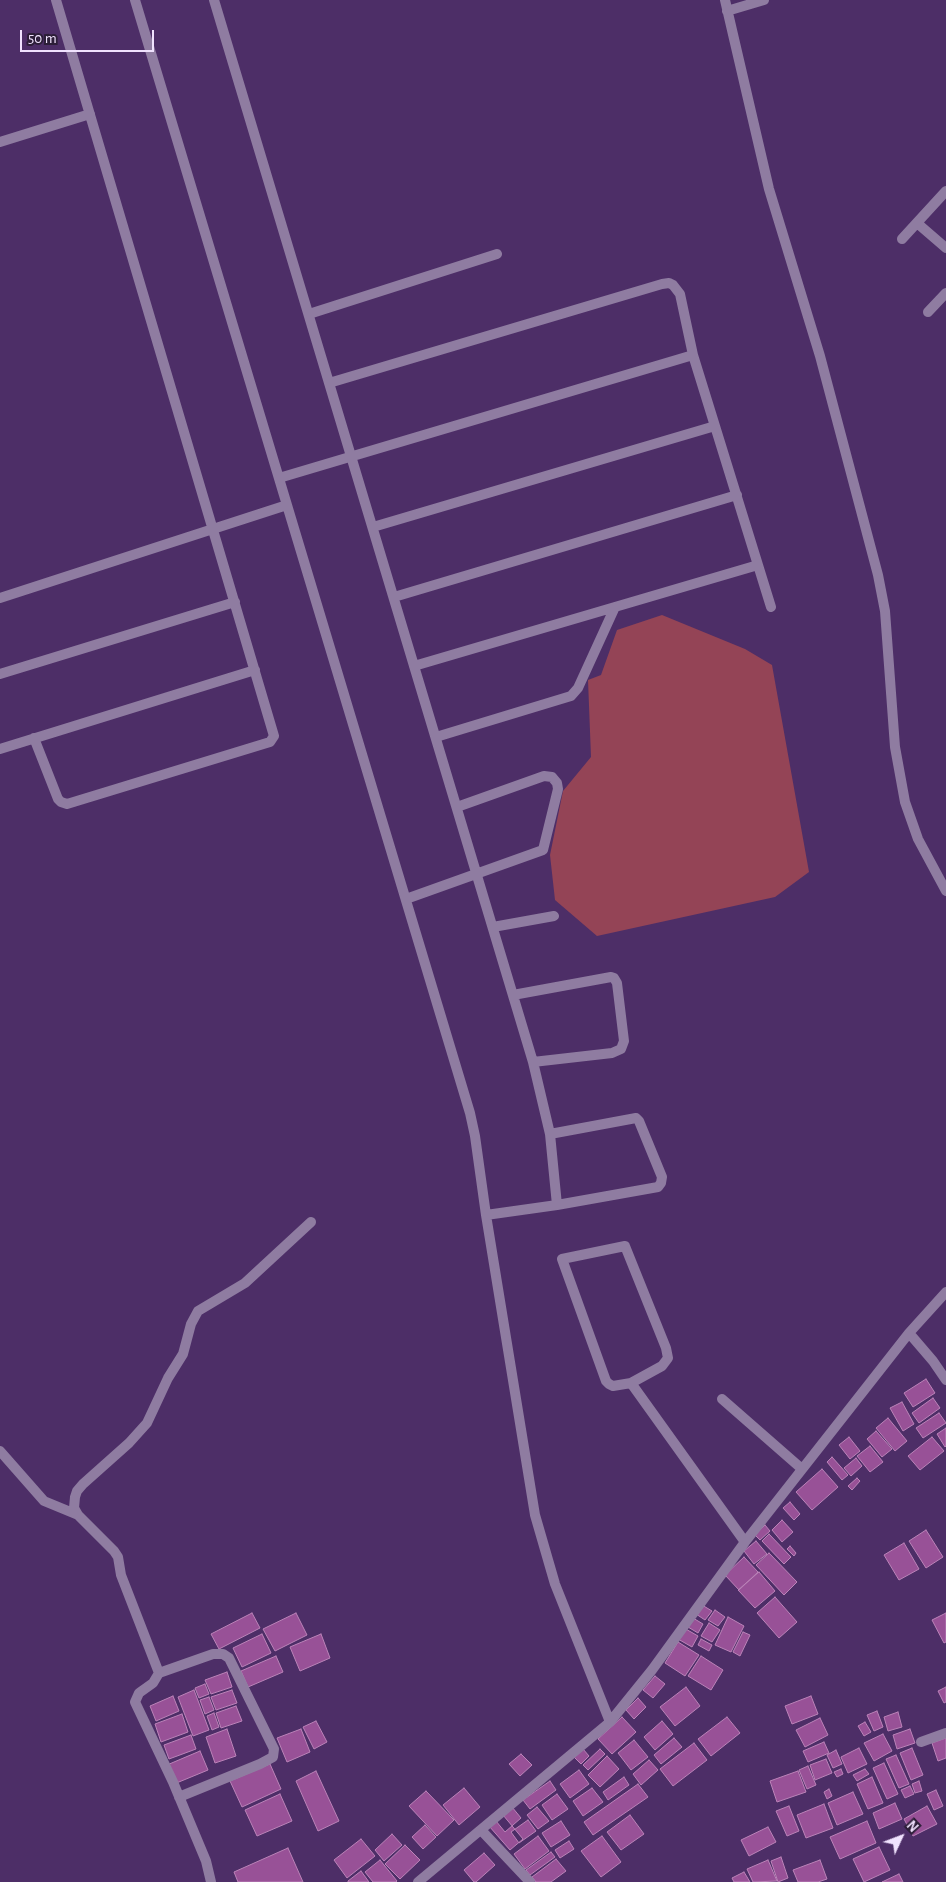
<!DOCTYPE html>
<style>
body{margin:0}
#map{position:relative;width:946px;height:1882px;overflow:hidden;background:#4d2e67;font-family:"Alegreya Sans",sans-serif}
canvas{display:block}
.north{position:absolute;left:876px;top:1812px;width:50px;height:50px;-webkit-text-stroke:4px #2c1e38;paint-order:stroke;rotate:47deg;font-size:14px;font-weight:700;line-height:20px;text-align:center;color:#f0e2fe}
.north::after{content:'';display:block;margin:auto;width:18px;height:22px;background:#f0e2fe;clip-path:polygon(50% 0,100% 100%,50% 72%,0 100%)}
.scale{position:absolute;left:20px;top:30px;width:134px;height:22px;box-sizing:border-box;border:2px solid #f0e2fe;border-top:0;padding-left:6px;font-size:15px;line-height:18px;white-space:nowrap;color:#f0e2fe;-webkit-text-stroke:4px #2c1e38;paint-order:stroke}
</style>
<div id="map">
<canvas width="946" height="1882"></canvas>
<div class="north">N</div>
<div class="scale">50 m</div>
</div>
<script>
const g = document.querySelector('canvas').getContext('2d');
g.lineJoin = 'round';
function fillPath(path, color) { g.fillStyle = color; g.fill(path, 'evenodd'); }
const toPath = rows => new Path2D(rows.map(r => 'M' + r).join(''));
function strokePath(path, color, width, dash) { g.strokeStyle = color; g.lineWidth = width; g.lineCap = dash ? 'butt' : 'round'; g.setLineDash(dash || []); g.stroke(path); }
const green = toPath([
 [662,615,745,649,772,665,809,872,775,897,597,936,555,900,550,855,563,791,591,757,588,680,601,675,617,630]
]);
const building = toPath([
 [926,1379,935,1393,913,1407,904,1393,926,1379],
 [933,1398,940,1408,919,1423,912,1413,933,1398],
 [902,1402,914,1424,903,1431,890,1408,902,1402],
 [939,1413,946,1423,923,1438,916,1428,939,1413],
 [888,1418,907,1441,895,1451,876,1428,888,1418],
 [946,1428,946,1446,945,1447,937,1434,946,1428],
 [876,1431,892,1449,882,1457,867,1439,876,1431],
 [849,1437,860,1451,850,1459,839,1445,849,1437],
 [932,1437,944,1451,920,1470,908,1456,932,1437],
 [870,1446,883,1462,870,1472,857,1456,870,1446],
 [832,1457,848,1475,842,1480,827,1462,832,1457],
 [856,1458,862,1466,851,1476,844,1468,856,1458],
 [822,1469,838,1487,812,1510,796,1492,822,1469],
 [857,1478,860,1481,852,1490,848,1486,857,1478],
 [790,1502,800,1514,794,1520,783,1508,790,1502],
 [782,1520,793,1532,782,1542,772,1530,782,1520],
 [765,1525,770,1531,760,1540,755,1535,765,1525],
 [926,1530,943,1557,926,1568,909,1541,926,1530],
 [769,1534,791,1557,784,1564,762,1541,769,1534],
 [756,1541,767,1554,754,1564,744,1551,756,1541],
 [904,1543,919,1569,899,1580,884,1555,904,1543],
 [790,1546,796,1553,794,1556,787,1549,790,1546],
 [769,1553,797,1582,784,1595,756,1565,769,1553],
 [744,1557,758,1572,739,1590,725,1575,744,1557],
 [759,1572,775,1591,755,1608,738,1590,759,1572],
 [775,1597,797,1622,779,1638,757,1613,775,1597],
 [702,1605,712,1611,705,1620,696,1614,702,1605],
 [715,1610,725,1617,718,1626,708,1620,715,1610],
 [252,1613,260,1628,219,1649,211,1634,252,1613],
 [296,1613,307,1635,275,1651,263,1629,296,1613],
 [946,1613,946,1642,944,1643,932,1620,946,1613],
 [728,1617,744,1626,731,1652,715,1645,728,1617],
 [693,1618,703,1624,698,1633,688,1627,693,1618],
 [709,1623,720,1630,712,1642,701,1636,709,1623],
 [684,1628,698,1636,692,1647,678,1639,684,1628],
 [743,1632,750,1635,740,1656,733,1652,743,1632],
 [262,1634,271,1653,242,1667,233,1648,262,1634],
 [321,1634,330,1658,300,1671,290,1647,321,1634],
 [701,1639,712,1645,709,1651,698,1645,701,1639],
 [678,1642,699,1655,685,1676,665,1663,678,1642],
 [276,1656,283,1672,248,1687,241,1671,276,1656],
 [701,1656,723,1670,711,1690,688,1676,701,1656],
 [227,1672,232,1687,211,1694,205,1680,227,1672],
 [655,1676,665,1684,653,1698,643,1690,655,1676],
 [205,1684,209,1694,199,1698,195,1688,205,1684],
 [686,1687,700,1706,675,1726,660,1707,686,1687],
 [946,1687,946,1702,944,1703,938,1691,946,1687],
 [194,1690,209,1730,193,1736,178,1697,194,1690],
 [232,1690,237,1703,216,1710,211,1697,232,1690],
 [173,1696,179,1711,156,1721,150,1706,173,1696],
 [811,1696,818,1714,792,1724,785,1706,811,1696],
 [209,1697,214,1710,205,1714,200,1700,209,1697],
 [638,1698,646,1707,634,1719,626,1710,638,1698],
 [236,1706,242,1721,221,1728,216,1713,236,1706],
 [877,1711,883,1727,874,1731,867,1715,877,1711],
 [898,1712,902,1727,888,1731,884,1717,898,1712],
 [214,1713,219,1727,212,1730,207,1716,214,1713],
 [182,1714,188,1732,161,1742,155,1724,182,1714],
 [622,1717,636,1732,612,1754,598,1739,622,1717],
 [727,1717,740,1733,711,1756,698,1739,727,1717],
 [820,1718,828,1735,805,1747,796,1730,820,1718],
 [316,1721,327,1742,314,1749,303,1727,316,1721],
 [662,1721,673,1734,655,1750,644,1737,662,1721],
 [865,1722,871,1732,864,1736,858,1726,865,1722],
 [227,1729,236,1756,215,1763,206,1737,227,1729],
 [301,1729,310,1752,287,1762,277,1738,301,1729],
 [910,1729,915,1743,897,1749,893,1735,910,1729],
 [883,1734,892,1751,874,1761,864,1743,883,1734],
 [191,1735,196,1749,169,1759,164,1745,191,1735],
 [674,1738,682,1747,661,1764,654,1755,674,1738],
 [946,1738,946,1758,938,1761,932,1743,946,1738],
 [634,1740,648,1757,631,1770,618,1753,634,1740],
 [824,1742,829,1753,808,1762,803,1751,824,1742],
 [694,1743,707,1760,673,1786,660,1769,694,1743],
 [859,1748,867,1764,848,1773,841,1757,859,1748],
 [912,1748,923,1775,911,1780,900,1753,912,1748],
 [583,1749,589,1756,581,1764,574,1757,583,1749],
 [600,1749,605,1754,588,1770,583,1765,600,1749],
 [836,1750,842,1764,833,1768,827,1755,836,1750],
 [200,1751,208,1770,174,1784,167,1765,200,1751],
 [521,1754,532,1765,520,1776,509,1764,521,1754],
 [896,1755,909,1784,899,1788,886,1759,896,1755],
 [607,1756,619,1769,600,1787,588,1775,607,1756],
 [826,1759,832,1773,815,1780,810,1765,826,1759],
 [649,1760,658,1770,641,1785,633,1774,649,1760],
 [884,1763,898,1794,887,1799,873,1768,884,1763],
 [270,1764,281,1789,242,1807,230,1781,270,1764],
 [808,1766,816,1785,807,1789,799,1770,808,1766],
 [841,1769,843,1774,837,1777,834,1772,841,1769],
 [865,1769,869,1774,857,1781,853,1775,865,1769],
 [579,1770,589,1784,570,1798,560,1784,579,1770],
 [316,1771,339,1821,318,1831,296,1781,316,1771],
 [798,1771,806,1792,777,1802,770,1781,798,1771],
 [624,1777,629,1785,608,1800,603,1792,624,1777],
 [872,1777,883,1803,868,1809,857,1784,872,1777],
 [550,1781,556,1790,530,1809,523,1800,550,1781],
 [919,1781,922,1791,915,1793,912,1784,919,1781],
 [638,1784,648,1797,593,1835,584,1822,638,1784],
 [910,1786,914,1794,905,1798,901,1790,910,1786],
 [464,1788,480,1807,459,1825,443,1805,464,1788],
 [592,1788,603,1802,583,1816,573,1801,592,1788],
 [829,1789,832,1796,827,1799,824,1792,829,1789],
 [936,1790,943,1806,934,1810,927,1794,936,1790],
 [426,1791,454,1820,437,1836,409,1806,426,1791],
 [853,1792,863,1814,837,1825,828,1803,853,1792],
 [280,1794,292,1821,257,1836,245,1810,280,1794],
 [557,1794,568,1809,552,1820,542,1805,557,1794],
 [895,1803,902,1819,879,1829,873,1813,895,1803],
 [824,1804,833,1828,806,1838,797,1815,824,1804],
 [789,1806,799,1831,787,1836,776,1811,789,1806],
 [927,1806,937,1824,913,1836,904,1819,927,1806],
 [512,1807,521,1818,505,1832,496,1821,512,1807],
 [537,1807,549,1821,538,1829,527,1815,537,1807],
 [503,1815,523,1839,510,1850,489,1826,503,1815],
 [630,1815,644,1834,621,1850,607,1832,630,1815],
 [528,1820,536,1831,519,1843,511,1832,528,1820],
 [561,1821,570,1835,551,1847,542,1833,561,1821],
 [867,1821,876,1843,840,1859,830,1837,867,1821],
 [425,1825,436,1837,423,1849,412,1837,425,1825],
 [768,1827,776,1842,749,1856,741,1840,768,1827],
 [392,1834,402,1845,384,1861,375,1850,392,1834],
 [538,1836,549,1851,525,1869,514,1854,538,1836],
 [602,1836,621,1862,601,1877,581,1851,602,1836],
 [361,1839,375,1856,347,1878,334,1860,361,1839],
 [569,1841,574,1849,560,1858,555,1850,569,1841],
 [405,1845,420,1860,400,1879,385,1864,405,1845],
 [879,1847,890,1870,864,1882,853,1859,879,1847],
 [288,1848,303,1882,238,1882,234,1872,288,1848],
 [551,1852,555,1857,530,1875,526,1870,551,1852],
 [484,1853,495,1865,476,1882,474,1882,464,1870,484,1853],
 [781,1857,788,1878,778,1882,771,1861,781,1857],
 [556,1859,566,1871,551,1882,536,1882,532,1877,556,1859],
 [380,1860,397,1881,396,1882,373,1882,365,1872,380,1860],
 [768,1860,777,1881,753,1882,747,1869,768,1860],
 [820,1860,827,1879,818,1882,798,1882,793,1870,820,1860],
 [361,1871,369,1882,348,1882,348,1881,361,1871],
 [744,1872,750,1882,734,1882,732,1878,744,1872],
 [899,1874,903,1882,882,1882,899,1874]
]);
const street = toPath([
 [135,0,470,1113,475,1136,486,1215,535,1515,555,1584,610,1722],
 [214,0,533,1062,550,1134,557,1205],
 [725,0,769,189,820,356,878,575,885,611,895,747,905,802,918,839,946,891],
 [727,11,764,0],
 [0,142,90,114],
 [917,223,946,248],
 [902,239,946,191],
 [928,312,946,293],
 [309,314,497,254],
 [329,383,662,284,669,283,673,285,680,294,693,355,771,607],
 [279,478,693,355],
 [373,527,715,426],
 [394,597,737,495],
 [0,598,287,505],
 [414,666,758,565],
 [0,674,235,602],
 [436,737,571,696,578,688,615,607],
 [34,738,58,799,61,802,67,804,270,742,274,736,56,0],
 [0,749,255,670],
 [406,899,543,850,558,789,557,783,552,777,544,776,457,807],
 [493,927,554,916],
 [513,995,611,977,614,978,617,983,624,1041,621,1049,612,1053,533,1062],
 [486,1215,557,1205,658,1187,661,1183,662,1177,639,1121,636,1118,550,1134],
 [625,1246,666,1348,668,1358,662,1366,631,1383,613,1386,609,1384,606,1381,562,1259,625,1246],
 [909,1333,933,1361,946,1380],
 [631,1383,745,1542],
 [722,1399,802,1469],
 [0,1451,44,1501,78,1515],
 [159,1673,213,1654,223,1654,229,1658,274,1749,273,1757,260,1764,179,1797],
 [921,1742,946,1733],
 [481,1830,530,1882],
 [211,1882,206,1861,173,1782,135,1702,139,1693,153,1683,159,1673,121,1575,118,1557,114,1551,78,1515,74,1508,75,1497,77,1491,83,1484,129,1443,147,1423,168,1378,183,1354,191,1324,198,1311,245,1283,311,1222],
 [418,1882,610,1722,652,1670,745,1542,909,1333,946,1292]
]);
fillPath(green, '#944456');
fillPath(building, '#985197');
strokePath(building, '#bb83b8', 1);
strokePath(street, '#8f7ca1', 10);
</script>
